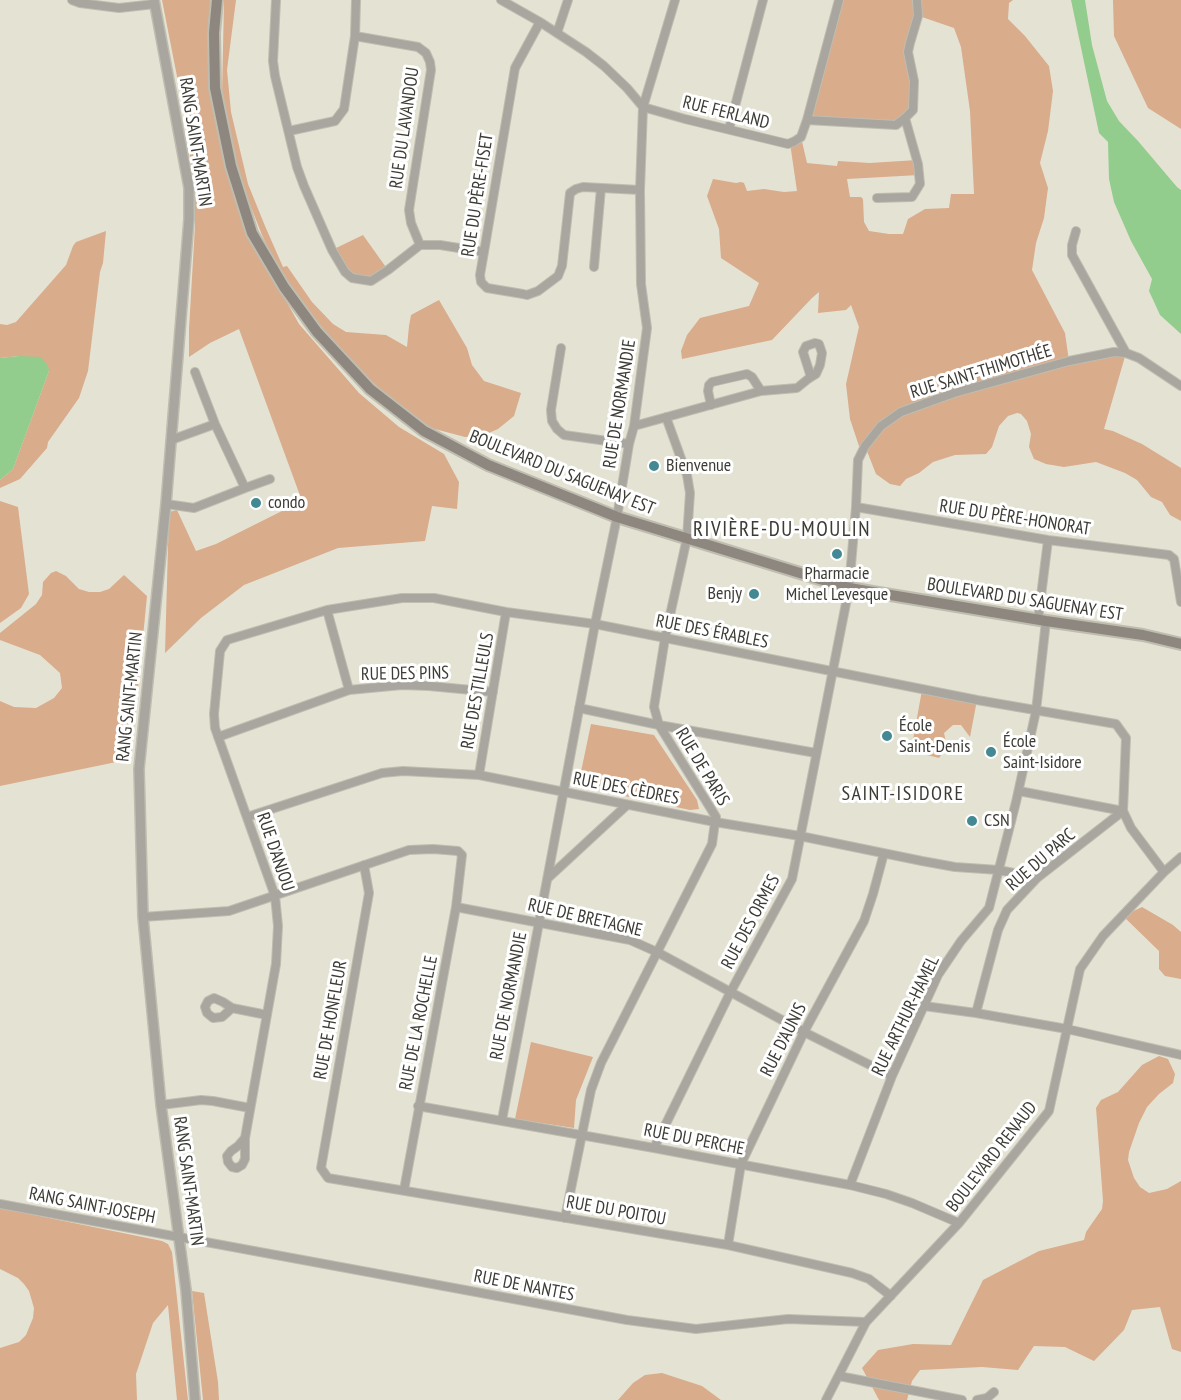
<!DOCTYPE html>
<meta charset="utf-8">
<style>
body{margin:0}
canvas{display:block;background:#e4e2d3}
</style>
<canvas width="1181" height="1400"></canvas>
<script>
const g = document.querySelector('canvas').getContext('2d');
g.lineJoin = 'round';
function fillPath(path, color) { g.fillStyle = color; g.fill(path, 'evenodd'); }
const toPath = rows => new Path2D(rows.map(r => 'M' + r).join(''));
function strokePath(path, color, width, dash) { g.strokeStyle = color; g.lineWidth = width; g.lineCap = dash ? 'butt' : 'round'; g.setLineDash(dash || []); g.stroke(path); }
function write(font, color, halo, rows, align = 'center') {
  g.font = font + ' "PT Sans Narrow",sans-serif'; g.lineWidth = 6; g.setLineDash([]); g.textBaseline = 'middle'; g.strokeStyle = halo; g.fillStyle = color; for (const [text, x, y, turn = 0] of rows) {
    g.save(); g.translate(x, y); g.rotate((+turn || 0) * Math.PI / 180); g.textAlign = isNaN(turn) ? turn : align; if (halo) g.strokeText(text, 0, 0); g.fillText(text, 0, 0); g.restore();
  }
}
const green = toPath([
 [162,0,210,0,210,68,255,245,299,324,359,393,399,427,444,454,459,482,457,509,432,506,425,541,338,548,244,585,201,618,165,653,169,512,177,510,196,551,216,544,302,501,239,329,210,343,189,357,189,329,195,226,195,192,184,112],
 [224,0,236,0,227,70,231,112,248,184,265,226,283,267,287,266,312,302,333,324,346,332,386,335,407,347,409,326,411,315,439,300,467,348,472,365,484,381,521,393,514,416,498,429,484,435,465,437,431,428,389,397,356,367,303,305,289,284,270,252,262,235,241,182,230,142,222,96],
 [839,0,1013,0,1009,3,1008,19,1025,36,1049,66,1053,91,1048,131,1040,163,1048,188,1044,218,1036,243,1032,270,1065,333,1069,361,1126,353,1104,429,1113,431,1142,444,1181,468,1181,521,1170,515,1162,502,1151,497,1137,480,1125,473,1096,462,1064,467,1046,464,1034,459,1029,447,1031,434,1027,421,1021,414,1017,413,1008,416,999,426,992,447,986,454,955,455,933,462,919,473,906,479,900,486,890,484,876,474,865,446,859,446,850,419,846,384,859,327,851,305,846,310,818,313,819,292,812,298,772,340,682,359,681,351,687,335,700,318,749,306,759,283,721,258,719,229,707,196,713,179,736,183,741,182,744,183,747,191,764,189,784,192,797,191,790,143,801,137,807,163,837,166,838,161,870,163,917,160,919,175,847,179,850,197,861,197,863,199,864,222,869,231,889,234,903,234,908,219,925,209,949,208,951,194,974,194,970,111,961,47,954,28,919,16,910,43,913,110,896,125,807,120],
 [1113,0,1181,0,1181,129,1148,108,1114,36],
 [106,231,103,263,100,272,88,371,79,398,48,442,47,448,20,479,0,488,0,480,13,469,49,371,19,356,0,358,0,324,7,325,16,322,66,265,73,246,76,242],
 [363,235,388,270,371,281,352,278,332,250],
 [0,501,18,507,29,594,21,608,0,623],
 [56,571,66,576,79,589,89,592,100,592,109,589,124,575,147,596,131,759,0,786,0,701,14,707,36,708,54,698,62,688,60,673,40,655,0,640,0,633,36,604,42,595,43,582,51,573],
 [922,690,977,700,970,737,961,725,953,725,944,733,947,747,939,758,911,751],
 [591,724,654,735,697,800,699,809,690,810,578,786],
 [1142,907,1173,925,1181,932,1181,979,1165,976,1159,969,1159,951,1123,916],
 [531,1042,593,1057,576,1100,574,1128,515,1119],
 [1159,1056,1168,1059,1175,1074,1173,1083,1159,1094,1147,1107,1139,1123,1129,1152,1128,1160,1134,1178,1140,1187,1149,1193,1167,1189,1181,1181,1181,1352,1172,1349,1160,1307,1132,1310,1124,1330,1094,1361,1065,1347,1034,1346,1018,1370,982,1367,920,1370,912,1381,907,1400,879,1400,862,1368,878,1350,913,1344,951,1345,983,1280,1039,1251,1084,1240,1086,1232,1102,1209,1103,1201,1096,1108,1101,1100,1118,1092,1142,1065],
 [0,1208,162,1241,168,1244,172,1252,188,1400,177,1400,168,1305,153,1323,136,1374,137,1400,0,1400,0,1348,19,1342,26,1335,33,1318,34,1308,29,1291,24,1284,18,1278,0,1269],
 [192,1291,204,1293,218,1382,219,1400,203,1400],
 [662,1373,702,1386,721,1400,618,1400,633,1383,645,1375]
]);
const water = toPath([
 [1071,0,1085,0,1092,45,1107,101,1119,121,1138,141,1177,187,1181,190,1181,334,1160,315,1149,291,1152,279,1131,241,1114,202,1109,179,1108,142,1099,133],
 [19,356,41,357,48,366,49,371,13,469,0,480,0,358]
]);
const minor = toPath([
 [72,0,80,3,119,8,155,4],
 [276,0,273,61,275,76,297,167,304,186,332,250,345,272,352,278,371,281,388,270,420,245,440,245,484,252],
 [501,0,540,22,586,52,604,66,627,88,643,107],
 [540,22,515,68,484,252,480,275,481,282,487,288,523,294,527,295,538,291,558,276,562,266,570,193,576,189,583,187,640,190],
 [557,33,568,0],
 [355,36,418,47,426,53,430,62,431,70,409,210,411,223,420,245],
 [643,107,685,119,788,144,795,141,801,137,807,120,839,0],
 [807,120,896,125,905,118,913,110,914,81,908,52,910,43,918,16,917,0],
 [729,129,763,0],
 [289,131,335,121,344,109,355,36,356,0],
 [877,198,912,197,920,184,918,164,905,118],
 [1076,231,1072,245,1072,255,1126,353],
 [594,267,601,188],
 [561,348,551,410,552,421,557,429,564,435,629,444],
 [195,372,215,424,245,488],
 [711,405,708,391,709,385,712,382,747,374,752,377,761,391],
 [634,426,761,391,797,388,808,379,811,377,816,374,820,365,822,353,819,344,815,343,806,346,803,352,811,377],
 [171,440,215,424],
 [166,504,194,508,245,488,270,479],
 [856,507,1048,540,1169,555,1174,559,1181,602],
 [327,610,349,690],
 [1038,620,1048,540],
 [579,708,659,725,816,753],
 [218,737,349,690,402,685,429,686,493,692],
 [479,775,506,612],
 [1019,791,1123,811,1131,828,1164,872],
 [247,817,382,773,403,771,479,775,715,822,800,836,922,861,955,867,999,870,1037,878],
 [364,865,369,893,321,1168,328,1178,728,1245,852,1273,869,1279,891,1296],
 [548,878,627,805],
 [456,907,630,940,657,952,804,1032,892,1076],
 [143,917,229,911,409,850,433,849,458,851,462,855,456,907,404,1190],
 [924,1006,976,1013,1067,1029,1181,1055],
 [232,1008,222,1017,213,1018,207,1013,205,1007,208,1001,214,998,223,1002,232,1008,267,1015],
 [161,1105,201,1100,213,1101,250,1108],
 [418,1106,654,1148,850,1185,886,1194,912,1203,959,1223],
 [502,1120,595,624,617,517,629,444,634,426,647,328,641,284,640,190,643,107,675,0],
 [245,1138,276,964,278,926,275,896,215,728,214,714,220,651,227,640,327,610,402,598,434,598,506,612,595,624,977,700,1116,724,1126,738,1123,811,1037,878,1007,910,998,930,976,1013],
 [245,1138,245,1159,242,1165,237,1168,232,1167,228,1162,227,1156,231,1151,238,1146,245,1138],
 [654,1148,730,993,792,879,849,588,856,507,858,460,865,446,881,426,901,412,954,393,1069,361,1114,352,1126,353,1139,358,1181,386],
 [850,1185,892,1076,938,975,961,941,989,908,1016,802,1036,711,1046,621],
 [0,1204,627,1320,696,1329,788,1319,866,1322],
 [565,1218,591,1090,601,1063,712,844,715,822,716,817,659,725,654,707,665,638,687,538,690,493,687,475,666,417],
 [728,1245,741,1164,804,1032,864,921,873,894,884,853],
 [839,1376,962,1400],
 [826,1400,866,1322,959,1223,1049,1111,1080,969,1103,936,1164,872,1181,857],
 [977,1400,987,1398,994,1392]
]);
const tertiary = toPath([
 [154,0,189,188,189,219,166,504,139,769,143,917,161,1105,186,1290,195,1400]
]);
const secondary = toPath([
 [217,0,214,33,215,88,231,166,252,233,284,287,317,332,370,389,424,431,488,465,617,517,849,588,1046,621,1143,635,1181,644]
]);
const markers = [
 [654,466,6,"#438993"],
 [256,503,6,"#438993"],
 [837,554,6,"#438993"],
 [754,594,6,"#438993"],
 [887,736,6,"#438993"],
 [991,752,6,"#438993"],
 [972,821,6,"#438993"]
];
const streetNames = [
 ["RUE FERLAND",726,113,14],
 ["RUE DU LAVANDOU",405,128,-82],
 ["RANG SAINT-MARTIN",195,142,81],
 ["RUE DU PÈRE-FISET",478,195,-81],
 ["RUE SAINT-THIMOTHÉE",981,372,-17],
 ["RUE DE NORMANDIE",620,404,-81],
 ["BOULEVARD DU SAGUENAY EST",562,473,22],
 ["RUE DU PÈRE-HONORAT",1015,518,9],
 ["BOULEVARD DU SAGUENAY EST",1025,600,9],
 ["RUE DES ÉRABLES",712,632,11],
 ["RUE DES PINS",405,674,-1],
 ["RUE DES TILLEULS",478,691,-80],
 ["RANG SAINT-MARTIN",130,697,-84],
 ["RUE DE PARIS",702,767,59],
 ["RUE DES CÈDRES",626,789,11],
 ["RUE D'ANJOU",275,852,71],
 ["RUE DU PARC",1041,860,-41],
 ["RUE DE BRETAGNE",585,918,13],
 ["RUE DES ORMES",751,922,-62],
 ["RUE DE NORMANDIE",509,996,-79],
 ["RUE ARTHUR-HAMEL",906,1016,-64],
 ["RUE DE HONFLEUR",331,1020,-80],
 ["RUE DE LA ROCHELLE",419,1023,-79],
 ["RUE D'AUNIS",784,1040,-63],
 ["RUE DU PERCHE",694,1140,11],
 ["BOULEVARD RENAUD",992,1157,-52],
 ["RANG SAINT-MARTIN",188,1181,82],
 ["RANG SAINT-JOSEPH",92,1206,11],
 ["RUE DU POITOU",616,1211,10],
 ["RUE DE NANTES",524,1286,11]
];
const poiNames = [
 ["Bienvenue",666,466],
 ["condo",268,503],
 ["Pharmacie",837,574,"center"],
 ["Michel Levesque",837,595,"center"],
 ["Benjy",742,594,"right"],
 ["École",899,726],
 ["Saint-Denis",899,747],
 ["École",1003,742],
 ["Saint-Isidore",1003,763],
 ["CSN",984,821]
];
const neighbourhoodNames = [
 ["SAINT-ISIDORE",903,794]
];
const quarterNames = [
 ["RIVIÈRE-DU-MOULIN",782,530]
];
fillPath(green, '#d9ac8c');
fillPath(water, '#93cd8e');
strokePath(minor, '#bfbdb0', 10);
strokePath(tertiary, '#bfbdb0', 12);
strokePath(secondary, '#bfbdb0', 14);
strokePath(minor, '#a9a59f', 8);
strokePath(tertiary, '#a9a59f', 9);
strokePath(secondary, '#8d877f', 10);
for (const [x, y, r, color] of markers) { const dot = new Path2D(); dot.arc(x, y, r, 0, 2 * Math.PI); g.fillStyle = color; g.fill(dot); strokePath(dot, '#fff', 2); }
write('18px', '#3c3b35', '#fff', streetNames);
write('18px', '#3c3b35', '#fff', poiNames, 'left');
g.letterSpacing = '1.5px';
write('20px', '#3c3b35', '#fff', neighbourhoodNames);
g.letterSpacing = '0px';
g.letterSpacing = '1.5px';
write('21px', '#3c3b35', '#fff', quarterNames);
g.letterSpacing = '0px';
</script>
